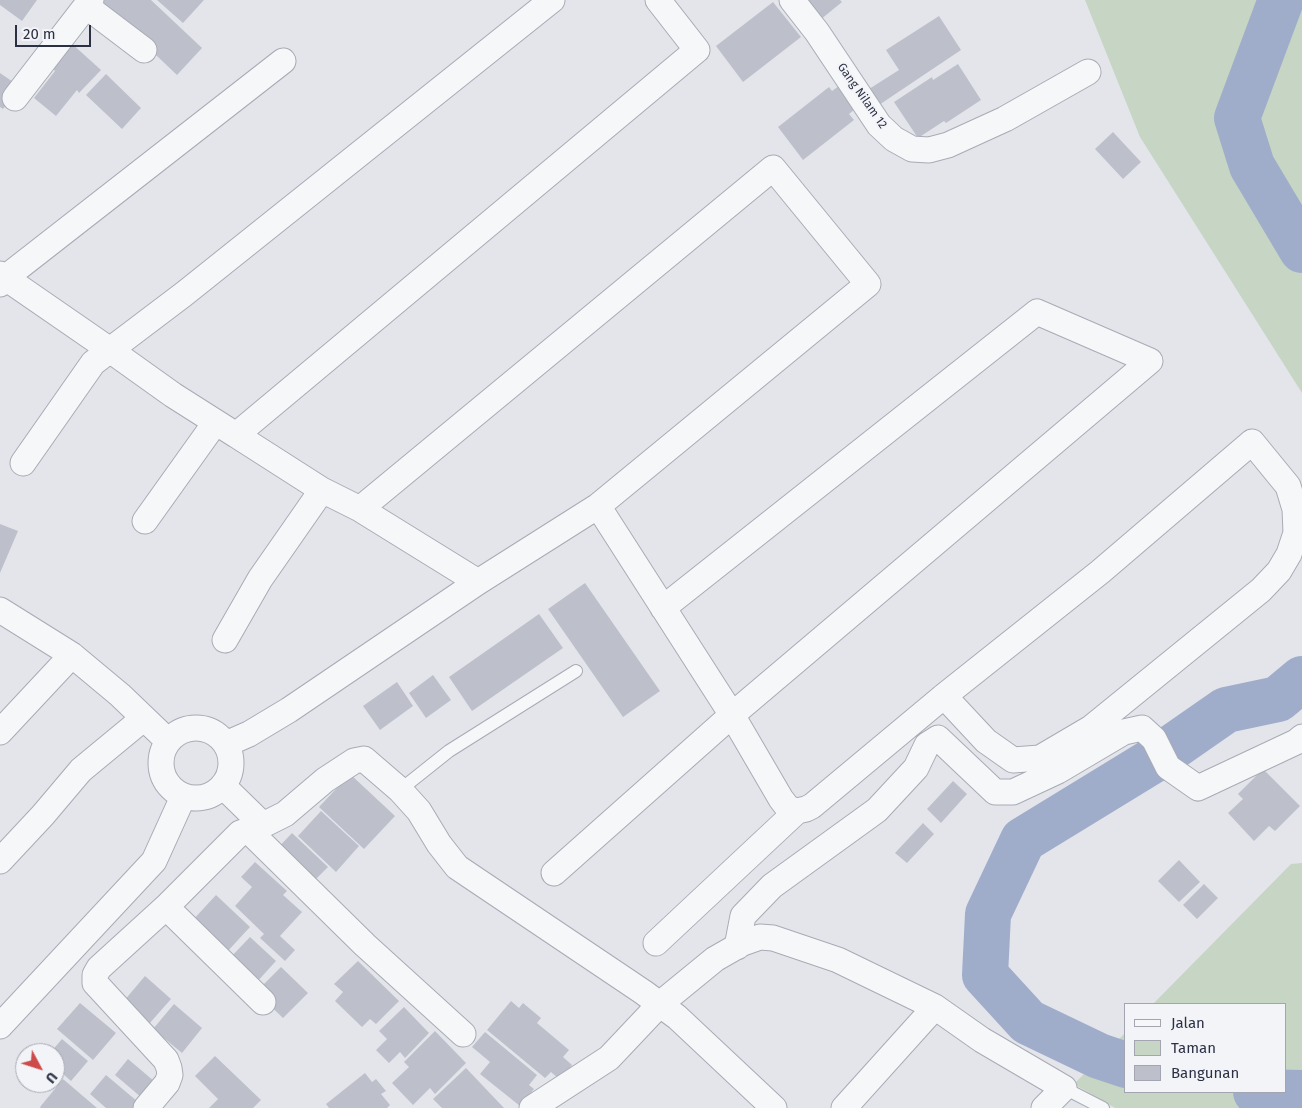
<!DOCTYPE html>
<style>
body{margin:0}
#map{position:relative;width:1302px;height:1108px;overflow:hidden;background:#e3e5eb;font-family:"Fira Sans",sans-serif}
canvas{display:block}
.legend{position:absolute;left:1124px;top:1003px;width:162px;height:90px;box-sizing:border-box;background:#f3f4f8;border:1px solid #a3a6b0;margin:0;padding:6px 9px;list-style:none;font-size:15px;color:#2b3043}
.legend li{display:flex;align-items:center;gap:10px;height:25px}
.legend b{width:25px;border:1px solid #a3a6b0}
.north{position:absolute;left:15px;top:1043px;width:50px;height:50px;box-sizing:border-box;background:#f3f4f8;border:1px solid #a3a6b0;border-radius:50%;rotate:130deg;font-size:14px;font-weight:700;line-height:20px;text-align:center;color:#2b3043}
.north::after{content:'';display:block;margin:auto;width:18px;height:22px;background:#cd4b4b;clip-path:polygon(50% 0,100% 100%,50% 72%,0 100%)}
.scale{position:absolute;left:15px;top:25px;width:76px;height:22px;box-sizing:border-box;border:2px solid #2b3043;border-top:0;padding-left:6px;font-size:15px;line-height:18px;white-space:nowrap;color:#2b3043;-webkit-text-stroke:4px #f3f4f8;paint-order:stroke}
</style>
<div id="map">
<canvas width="1302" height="1108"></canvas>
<ul class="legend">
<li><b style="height:6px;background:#f6f7f9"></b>Jalan</li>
<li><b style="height:14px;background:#c6d5c4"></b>Taman</li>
<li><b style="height:14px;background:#bdc0cb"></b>Bangunan</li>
</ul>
<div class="north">U</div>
<div class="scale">20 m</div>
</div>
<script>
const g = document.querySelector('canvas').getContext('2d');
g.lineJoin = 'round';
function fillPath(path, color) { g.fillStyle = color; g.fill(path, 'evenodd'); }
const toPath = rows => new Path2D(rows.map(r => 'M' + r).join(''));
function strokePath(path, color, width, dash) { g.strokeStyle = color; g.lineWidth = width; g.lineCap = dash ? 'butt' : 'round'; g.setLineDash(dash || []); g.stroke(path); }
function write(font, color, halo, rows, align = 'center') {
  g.font = font + ' "Fira Sans",sans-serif'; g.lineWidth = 4; g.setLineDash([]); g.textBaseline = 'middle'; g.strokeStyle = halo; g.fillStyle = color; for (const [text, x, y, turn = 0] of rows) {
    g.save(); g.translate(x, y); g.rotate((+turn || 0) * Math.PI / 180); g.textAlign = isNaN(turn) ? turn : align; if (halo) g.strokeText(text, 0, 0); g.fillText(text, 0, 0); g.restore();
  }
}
const green = toPath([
 [1085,0,1302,0,1302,393,1140,137],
 [1302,863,1302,1108,1115,1108,1074,1084,1126,1032,1126,1092,1286,1092,1286,1004,1153,1004,1291,864]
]);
const river = toPath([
 [1281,0,1237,118,1252,166,1302,250],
 [1126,1065,1099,1056,1028,1022,985,975,988,914,1023,840,1157,758,1226,710,1278,699,1302,679],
 [1256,1092,1302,1093]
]);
const building = toPath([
 [0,0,37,0,22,21,0,5],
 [102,0,151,0,202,48,177,75,100,2],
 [157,0,204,0,183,23],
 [804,0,840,0,842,2,820,20],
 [773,2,801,37,743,82,716,46],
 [939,16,961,50,879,105,869,89,899,70,886,50],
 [70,42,101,70,79,93,77,90,56,116,34,98,55,71,49,64],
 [958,64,981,100,946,123,944,121,918,138,894,102,932,77,933,80],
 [0,73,19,86,3,109,0,107],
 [106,74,141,108,122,129,86,95],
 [843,83,860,105,849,114,854,120,803,160,778,127,829,87,832,91],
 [1113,132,1141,162,1123,179,1095,149],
 [0,524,18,531,0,573],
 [585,583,660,691,623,717,548,609],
 [539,614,563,648,472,711,449,677],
 [433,675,451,700,426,718,409,693],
 [397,682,413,706,380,730,363,706],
 [1263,769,1300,806,1275,831,1269,826,1254,841,1228,813,1243,799,1238,794],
 [350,774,395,816,364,849,319,807],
 [953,781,967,794,941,823,927,809],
 [321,811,359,846,336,872,298,836],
 [923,823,934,834,907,863,895,853],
 [292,833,328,867,310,885,274,852],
 [1179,860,1200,882,1179,902,1158,881],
 [255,862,287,891,283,895,302,912,280,936,295,950,285,961,260,938,264,934,235,906,252,887,241,877],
 [1204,884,1218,898,1197,919,1183,905],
 [216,895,250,927,226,953,192,921],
 [250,937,276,961,255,984,229,959],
 [358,961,399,1001,376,1024,370,1019,362,1027,335,1001,343,992,334,984],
 [281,967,308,993,283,1018,256,992],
 [145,976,171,999,149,1024,123,1002],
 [511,1001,519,1008,523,1003,541,1018,537,1023,569,1050,563,1057,572,1065,560,1080,551,1072,545,1078,487,1030],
 [80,1003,116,1033,93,1060,57,1029],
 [174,1004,202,1028,182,1053,153,1029],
 [404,1007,429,1033,405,1058,400,1052,389,1063,376,1050,387,1039,379,1031],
 [435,1031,466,1063,435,1094,430,1088,413,1105,392,1083,409,1067,404,1062],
 [485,1032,537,1075,529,1085,534,1089,520,1106,480,1074,490,1062,472,1047],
 [62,1039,88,1061,71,1081,55,1067,55,1053,50,1053],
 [215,1056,261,1100,253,1108,209,1108,218,1099,195,1076],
 [128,1059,161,1087,148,1103,115,1075],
 [466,1068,504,1108,442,1108,433,1099],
 [365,1073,372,1082,376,1079,386,1091,381,1094,390,1105,387,1108,329,1108,326,1104],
 [106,1075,144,1107,143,1108,106,1108,90,1094],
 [63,1079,97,1108,41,1108,40,1107]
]);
const lane = toPath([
 [400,790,449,751,576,671],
 [1064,1088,1103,1108]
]);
const street = toPath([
 [91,0,86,6,144,50],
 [792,0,817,32,879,125,894,139,912,149,929,150,948,145,1005,119,1088,72],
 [15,98,86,6],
 [0,274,110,350,93,363,23,463],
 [0,284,5,278,283,61],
 [236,435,173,395,110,350,184,294,552,0],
 [322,490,236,435,697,50,658,0],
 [598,506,732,715,781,799,788,808,797,811,806,809,812,806,944,696,1100,572,1252,442,1288,486,1295,509,1296,533,1289,554,1279,571,1261,590,1091,728,1040,758,1013,760,986,741,944,696],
 [145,521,215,423],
 [0,610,72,655,120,695,168,741],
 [225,640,260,579,322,490,360,509,478,582],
 '161 763a35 35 0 1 1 70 0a35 35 0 1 1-70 0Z',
 [0,732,72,655],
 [226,744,249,734,289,710,478,582,598,506,868,284,773,168,360,509],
 [223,786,263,825,285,814,325,780,354,761,364,759,400,790,419,811,439,844,457,867,643,992,677,1017,774,1108],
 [248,830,365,945,463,1034],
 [0,861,43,815,81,770,144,718],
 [554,873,732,715,1150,361,1037,312,663,608],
 [166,907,263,1002],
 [656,943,797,811],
 [737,947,743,916,772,886,877,810,916,768,927,745,938,738,995,792,1013,792,1058,771,1124,732,1142,728,1154,739,1168,767,1198,788,1296,742,1302,737],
 [0,1026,154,861,183,797],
 [146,1108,167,1083,170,1075,169,1068,166,1060,95,983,95,975,99,968,166,907,240,833,263,825],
 [532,1108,609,1058,660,1004,715,959,743,943,760,937,773,938,838,960,935,1007,982,1040,1064,1088,1044,1108],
 [844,1108,935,1007]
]);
const streetNames = [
 ["Gang Nilam 12",862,96,55]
];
fillPath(green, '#c6d5c4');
strokePath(river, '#9fadca', 46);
fillPath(building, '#bdc0cb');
strokePath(lane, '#a8abb5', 14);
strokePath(street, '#a8abb5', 27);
strokePath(lane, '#f6f7f9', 12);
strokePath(street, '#f6f7f9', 25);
write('12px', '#2b3043', '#f3f4f8', streetNames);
</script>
